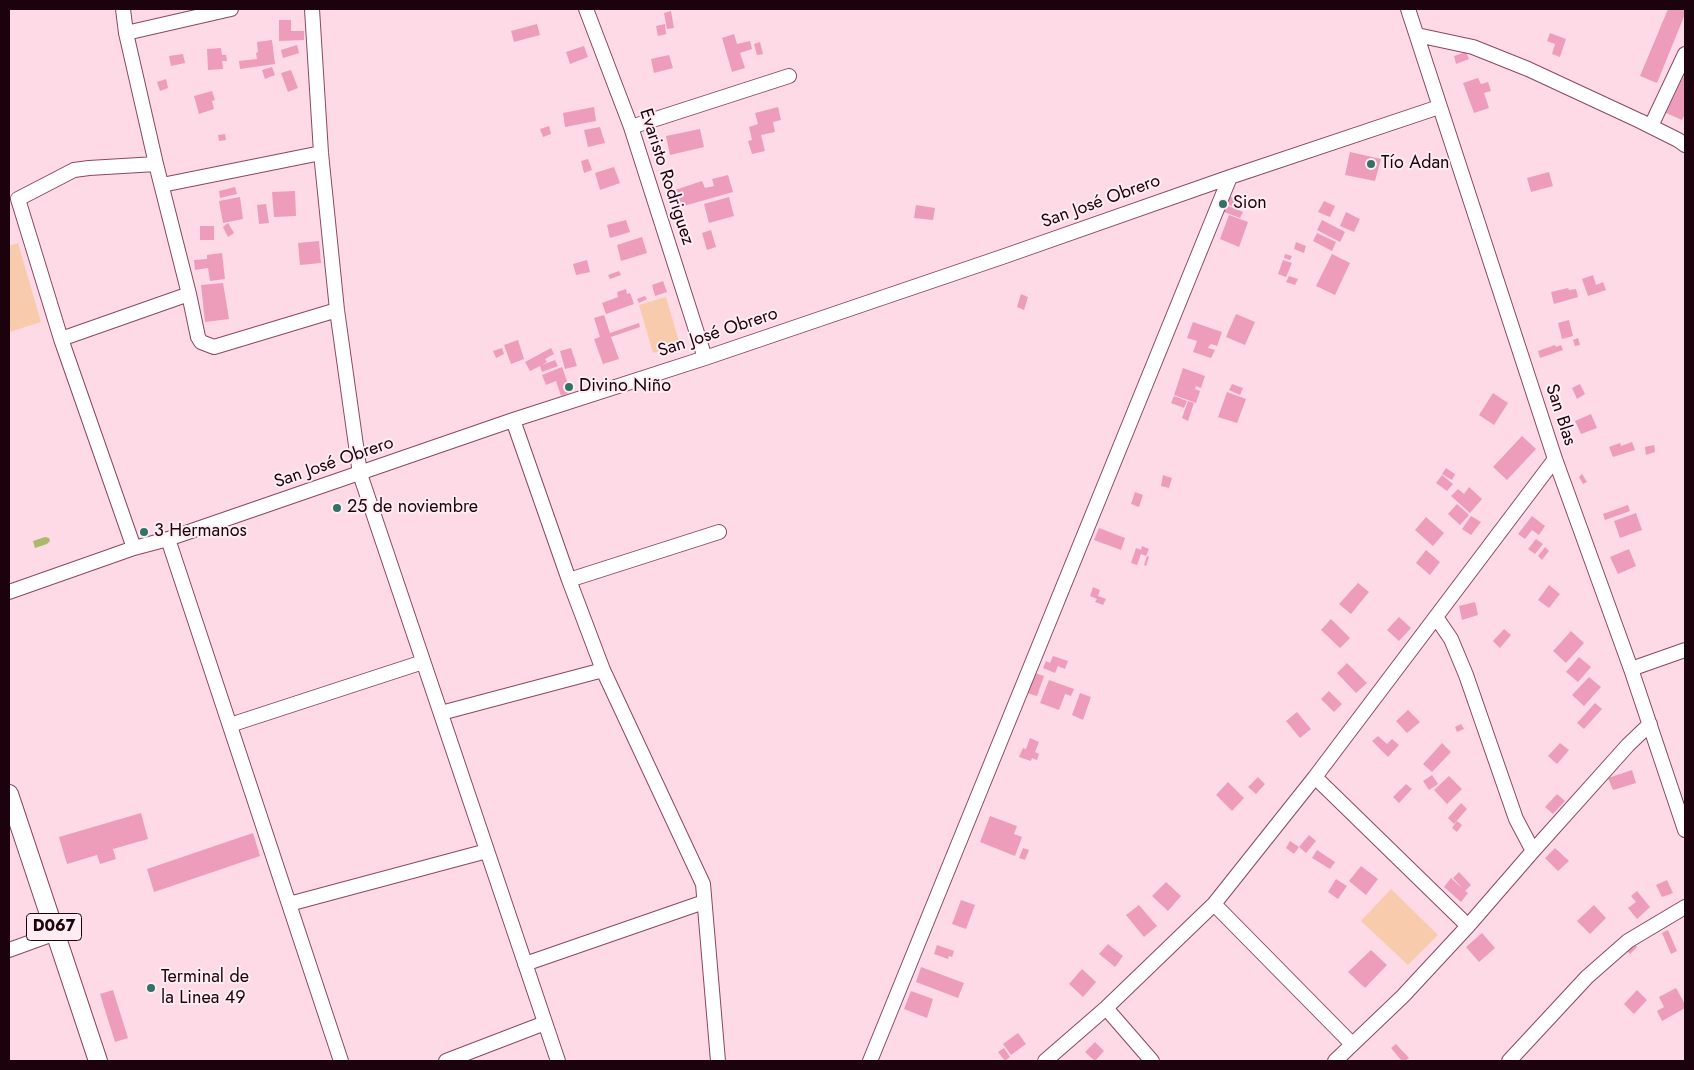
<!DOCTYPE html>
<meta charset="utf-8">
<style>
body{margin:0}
#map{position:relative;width:1694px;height:1070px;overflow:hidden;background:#fedae6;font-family:Jost,sans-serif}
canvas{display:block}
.frame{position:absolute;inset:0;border:10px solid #1c020d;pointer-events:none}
</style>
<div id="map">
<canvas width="1694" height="1070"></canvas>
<div class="frame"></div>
</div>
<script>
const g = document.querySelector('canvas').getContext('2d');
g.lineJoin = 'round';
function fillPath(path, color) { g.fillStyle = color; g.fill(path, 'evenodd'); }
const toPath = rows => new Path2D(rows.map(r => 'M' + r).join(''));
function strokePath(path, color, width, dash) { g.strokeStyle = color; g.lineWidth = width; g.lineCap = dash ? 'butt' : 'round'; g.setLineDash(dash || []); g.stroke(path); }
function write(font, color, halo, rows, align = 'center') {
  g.font = font + ' Jost,sans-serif'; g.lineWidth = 4; g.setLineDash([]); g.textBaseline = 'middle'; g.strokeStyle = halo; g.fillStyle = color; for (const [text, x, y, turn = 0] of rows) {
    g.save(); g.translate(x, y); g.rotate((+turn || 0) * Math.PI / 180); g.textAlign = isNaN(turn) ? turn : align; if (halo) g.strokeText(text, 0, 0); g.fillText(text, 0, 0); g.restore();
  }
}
const green = toPath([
 [18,243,41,322,9,332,9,246],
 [666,297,680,345,653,353,639,305],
 [1391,889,1438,935,1408,965,1361,921]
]);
const water = toPath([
 [45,537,49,538,50,541,47,544,35,548,33,541]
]);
const building = toPath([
 [1668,9,1685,9,1685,14,1657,83,1640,76],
 [671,11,674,28,667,29,664,13],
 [279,20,291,20,291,31,304,31,304,40,279,41],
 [537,24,540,35,514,42,511,31],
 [665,24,666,34,658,36,656,26],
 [1550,33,1566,39,1560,57,1552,54,1555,44,1547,41],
 [734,34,737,44,750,41,752,49,740,53,745,68,732,72,722,38],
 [272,40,275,64,240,69,239,61,257,59,256,53,258,52,257,42],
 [760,42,763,54,757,55,754,44],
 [297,45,299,53,283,58,281,50],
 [584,46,588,57,570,64,566,52],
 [221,48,222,55,226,55,227,61,222,61,223,69,208,70,207,49],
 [1466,52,1469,59,1456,64,1454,56],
 [183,54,185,63,171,66,169,56],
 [669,55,673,68,654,73,651,59],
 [272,67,275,75,265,79,262,70],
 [291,70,298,88,288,92,281,73],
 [1685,73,1685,114,1682,120,1666,113],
 [1478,78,1481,84,1488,82,1491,91,1484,93,1489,108,1474,113,1463,83],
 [166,79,168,88,160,91,157,82],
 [212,91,215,100,212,101,214,109,199,114,194,96],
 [594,107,596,121,565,127,563,113],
 [778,107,781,120,773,122,775,132,761,135,765,151,752,154,748,141,752,140,749,127,758,124,755,113],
 [549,126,551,134,543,137,540,129],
 [600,127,605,143,588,147,584,130],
 [700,129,704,147,670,155,666,136],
 [225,134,226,140,219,141,218,135],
 [1350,152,1381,159,1375,181,1345,175],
 [588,159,592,170,584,173,581,161],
 [614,167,620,183,600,190,595,173],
 [1549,172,1553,186,1531,192,1527,178],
 [728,175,733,192,680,207,675,190,702,181,705,188,714,186,712,179],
 [235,187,237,194,220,198,219,191],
 [295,191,296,216,274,217,272,192],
 [1227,195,1240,201,1236,208,1224,203],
 [240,197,243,219,223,223,219,201],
 [729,197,734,216,709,223,704,204],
 [1324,201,1335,206,1330,217,1318,212],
 [266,204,269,223,259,224,257,205],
 [916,205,935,208,933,220,914,218],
 [1226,205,1243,212,1240,218,1224,212],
 [1346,212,1360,219,1354,232,1340,226],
 [1229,215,1248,222,1239,247,1220,239],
 [626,220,630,232,610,238,607,225],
 [1322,220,1345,232,1340,242,1317,230],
 [228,223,234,233,228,237,223,227],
 [200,226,214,226,214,240,200,240],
 [711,230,716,247,707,250,702,233],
 [1317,233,1336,242,1332,251,1313,241],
 [642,237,647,253,621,261,617,245],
 [319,241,321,263,300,265,298,243],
 [1296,242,1306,246,1304,253,1294,249],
 [222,253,225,279,210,281,208,268,195,270,194,260,207,259,207,255],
 [1285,254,1292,256,1290,260,1284,258],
 [1332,254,1350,263,1335,295,1316,286],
 [587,260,590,272,576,275,573,264],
 [1283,260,1292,263,1286,277,1278,274],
 [619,271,621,275,610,279,608,275],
 [1593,275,1596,285,1603,282,1606,290,1588,296,1582,279],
 [1289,276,1298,279,1295,285,1286,282],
 [663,281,667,292,655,296,652,285],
 [223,283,229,319,205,322,201,285],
 [1568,288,1569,290,1576,289,1578,297,1554,304,1551,292],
 [626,289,627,294,630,293,634,304,606,314,602,303,618,297,617,292],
 [1021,294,1028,297,1024,310,1017,307],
 [645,296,647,299,639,303,637,299],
 [1236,314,1255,322,1245,345,1226,337],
 [604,315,610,333,639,323,640,327,611,337,619,359,603,364,594,339,600,337,594,318],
 [1569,320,1573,336,1562,339,1558,323],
 [1193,322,1222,332,1217,346,1211,344,1209,346,1208,348,1215,350,1211,358,1193,352,1197,341,1187,338],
 [1578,338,1580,345,1575,346,1573,340],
 [518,340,524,359,511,364,504,345],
 [1555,345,1556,347,1561,345,1563,350,1540,358,1538,351],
 [502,348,504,354,496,358,493,351],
 [551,348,554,354,545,359,547,362,542,365,555,360,558,366,542,372,540,366,530,371,525,362],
 [571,348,577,366,565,369,560,351],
 [562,367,571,392,561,396,556,381,546,385,542,375],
 [1183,368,1205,376,1201,388,1196,386,1195,389,1200,391,1196,403,1174,395],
 [1232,384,1243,388,1240,395,1229,390],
 [1580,384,1585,394,1577,399,1572,388],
 [1227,392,1246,399,1237,423,1218,417],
 [1493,393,1508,403,1494,425,1479,415],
 [1174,396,1187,401,1184,408,1171,403],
 [1188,401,1194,403,1188,421,1182,418],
 [1591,414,1597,428,1581,434,1575,421],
 [1522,436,1536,449,1507,480,1493,467],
 [1632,442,1635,450,1613,457,1609,447,1620,443,1621,446],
 [1654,445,1655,452,1646,455,1645,447],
 [1446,468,1455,474,1452,480,1442,474],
 [1582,474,1587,482,1583,484,1579,477],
 [1163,475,1172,478,1169,488,1161,486],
 [1442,475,1453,484,1447,491,1436,483],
 [1469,487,1482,499,1470,513,1451,496,1458,489,1464,494],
 [1135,492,1143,495,1139,507,1131,504],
 [1457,504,1469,515,1460,525,1448,514],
 [1628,505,1630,511,1605,520,1603,514],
 [1636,513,1642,530,1620,538,1614,521],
 [1471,516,1481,522,1471,535,1462,529],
 [1532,516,1545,526,1539,535,1532,530,1525,539,1518,534],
 [1426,517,1444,533,1433,546,1415,530],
 [1099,528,1125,538,1121,550,1094,540],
 [1536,539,1543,544,1535,554,1528,549],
 [1142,546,1149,549,1146,556,1141,554,1137,565,1131,563,1136,548,1141,550],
 [1545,547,1549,551,1542,560,1538,556],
 [1629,549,1636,566,1618,574,1610,557],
 [1426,550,1440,562,1430,575,1416,563],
 [1147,556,1149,557,1146,566,1144,565],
 [1358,583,1369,592,1351,614,1339,604],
 [1549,585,1560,594,1549,608,1538,600],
 [1093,587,1100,590,1098,596,1106,599,1103,605,1095,602,1097,599,1090,596],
 [1475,602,1478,615,1462,620,1459,606],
 [1399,617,1411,628,1399,641,1387,630],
 [1331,619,1350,638,1340,648,1321,630],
 [1504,629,1511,635,1500,648,1493,641],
 [1571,631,1584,643,1566,663,1553,651],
 [1053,656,1068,661,1065,669,1058,666,1055,673,1043,668,1046,661,1050,663],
 [1579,657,1591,667,1578,682,1566,672],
 [1347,663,1367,683,1356,693,1337,673],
 [1032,672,1044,676,1037,696,1024,692],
 [1589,677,1601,687,1584,706,1572,695],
 [1049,680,1074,689,1071,696,1065,694,1059,710,1040,703],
 [1329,691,1342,704,1334,712,1321,699],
 [1080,693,1091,697,1083,720,1072,715],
 [1595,703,1602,709,1584,729,1577,723],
 [1408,710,1420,722,1407,733,1396,721],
 [1297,712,1311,729,1300,738,1286,721],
 [1461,724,1464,729,1457,732,1455,727],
 [1378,736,1387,744,1392,739,1399,745,1388,757,1372,741],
 [1030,738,1039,742,1035,752,1039,754,1037,760,1032,758,1031,761,1019,757,1023,748,1026,749],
 [1442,743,1451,752,1432,772,1423,764],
 [1560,743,1569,750,1557,764,1548,756],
 [1632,770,1636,783,1613,790,1608,778],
 [1432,775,1438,784,1429,790,1423,781],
 [1449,776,1462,789,1447,804,1434,790],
 [1258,777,1265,784,1256,794,1248,787],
 [1228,782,1244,798,1232,811,1216,795],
 [1406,784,1412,789,1399,803,1393,797],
 [1557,794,1565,801,1553,814,1545,807],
 [1461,803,1467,809,1454,824,1448,818],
 [141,813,148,839,113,849,116,859,100,864,97,855,67,864,59,837],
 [990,816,1017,826,1014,834,1022,837,1015,856,980,842],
 [1457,821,1462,825,1457,832,1452,828],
 [253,833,260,856,154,892,147,869],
 [1309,835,1316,841,1306,853,1299,847],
 [1290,841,1299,847,1294,854,1286,848],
 [1023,848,1029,850,1025,860,1019,858],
 [1555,848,1569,861,1558,871,1545,858],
 [1317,850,1335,862,1330,869,1312,858],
 [1361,866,1378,879,1366,895,1349,881],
 [1459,872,1471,885,1465,891,1468,893,1461,902,1444,887,1451,878,1463,889,1453,878],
 [1336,879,1347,886,1338,899,1328,892],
 [1667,880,1673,893,1662,897,1656,885],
 [1166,882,1181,896,1168,911,1152,896],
 [1637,891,1650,907,1637,919,1628,908,1636,902,1631,896],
 [961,900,975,905,966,929,952,924],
 [1139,905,1157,926,1144,937,1126,915],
 [1594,905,1606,918,1590,934,1577,921],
 [1668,930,1677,951,1671,954,1662,933],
 [1482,933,1495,948,1479,962,1466,947],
 [1634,943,1637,947,1630,954,1626,950],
 [1108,944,1123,956,1115,967,1099,954],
 [937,945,954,951,952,957,949,956,948,959,934,954],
 [1371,950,1387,965,1365,988,1348,972],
 [921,967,964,983,958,998,916,982],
 [1082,969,1096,982,1083,997,1069,984],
 [1676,988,1685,1004,1685,1008,1662,1021,1657,1011,1664,1007,1659,997],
 [113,990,128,1038,115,1042,100,994],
 [1637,990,1647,1000,1634,1014,1624,1004],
 [911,991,933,999,927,1018,904,1009],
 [1018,1033,1026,1044,1011,1055,1003,1044],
 [1095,1042,1104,1051,1095,1061,1085,1052],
 [1396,1044,1409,1058,1405,1061,1402,1061,1391,1048],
 [1004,1048,1010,1057,1005,1061,998,1052]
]);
const minor = toPath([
 [123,9,126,33,156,164,189,294,198,337,201,342,214,347,337,310],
 [312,9,321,153,337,310,360,474,558,1061],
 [586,9,631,127,705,358],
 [1408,9,1555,459,1631,669,1685,830],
 [126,33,231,9],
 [1417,35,1473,47,1528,69,1640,121,1678,140,1685,145],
 [1651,126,1685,54],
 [631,127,789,76],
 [162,185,321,153],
 [61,339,189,294],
 [513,420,569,580,603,670,703,884,718,1061],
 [168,539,341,1061],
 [134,548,61,339,18,199,74,170,89,168,156,164],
 [569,580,719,532],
 [9,592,134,548,168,539,513,420,705,358,1002,257,1230,177,1439,107],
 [1436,617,1451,639,1466,675,1516,819,1533,851],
 [1631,669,1685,650],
 [441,713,603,670],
 [230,725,423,662],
 [1315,777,1468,926],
 [289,904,487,851],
 [1214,904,1352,1044],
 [9,950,56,933],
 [525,964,704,902],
 [1106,1008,1152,1061],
 [446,1061,545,1023],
 [870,1061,1230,177],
 [1045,1061,1106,1008,1214,904,1315,777,1555,459],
 [1335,1061,1403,996,1468,926,1533,851,1628,745,1650,724],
 [1509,1061,1587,977,1628,941,1685,907]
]);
const major = toPath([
 [9,794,98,1061]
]);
const markers = [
 [1371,164,5,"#307263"],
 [1223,204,5,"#307263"],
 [569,387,5,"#307263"],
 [337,508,5,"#307263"],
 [144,532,5,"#307263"],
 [151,988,5,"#307263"]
];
const shields = [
 [54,927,55]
];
const shieldNames = [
 ["D067",54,927]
];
const poiNames = [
 ["Tío Adan",1381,164],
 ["Sion",1233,204],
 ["Divino Niño",579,387],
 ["25 de noviembre",347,508],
 ["3 Hermanos",154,532],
 ["Terminal de",161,978],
 ["la Linea 49",161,999]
];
const streetNames = [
 ["Evaristo Rodriguez",666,177,72],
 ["San José Obrero",1101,202,-20],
 ["San José Obrero",718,333,-18],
 ["San Blas",1560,415,72],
 ["San José Obrero",334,463,-19]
];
fillPath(green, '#f7cbac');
fillPath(water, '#acb86b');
fillPath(building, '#ed9dba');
strokePath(minor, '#8e4562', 16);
strokePath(major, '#8e4562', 20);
strokePath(minor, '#fff', 14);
strokePath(major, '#fff', 18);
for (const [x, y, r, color] of markers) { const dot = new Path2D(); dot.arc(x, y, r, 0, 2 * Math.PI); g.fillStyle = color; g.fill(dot); strokePath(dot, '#ffedf3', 2); }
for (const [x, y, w] of shields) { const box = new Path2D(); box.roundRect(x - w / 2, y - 13.5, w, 27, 4); g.fillStyle = '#ffedf3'; g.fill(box); strokePath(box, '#1c020d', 1); }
write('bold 16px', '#1c020d', null, shieldNames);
write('18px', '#1c020d', '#ffedf3', poiNames, 'left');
write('18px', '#1c020d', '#ffedf3', streetNames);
</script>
